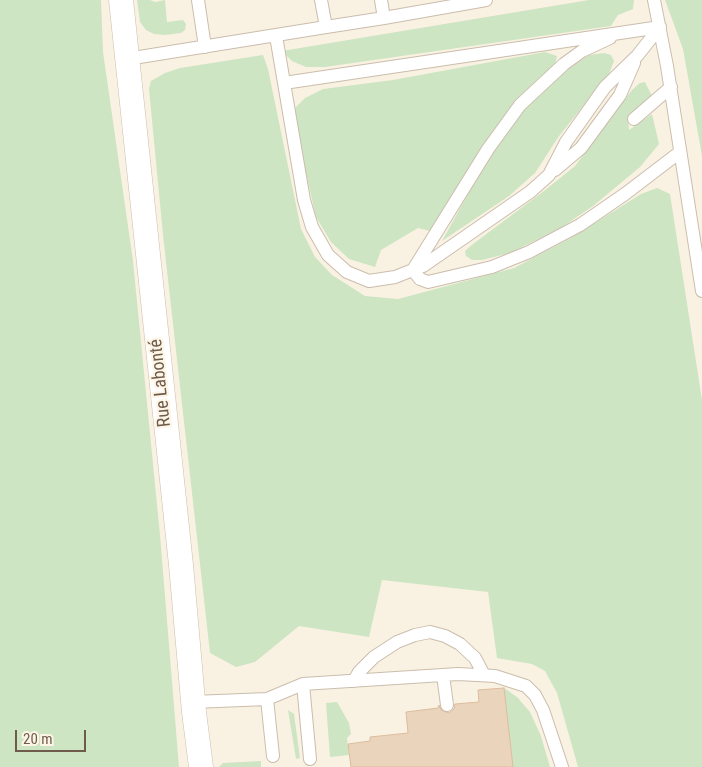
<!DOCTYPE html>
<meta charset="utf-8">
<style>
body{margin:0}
#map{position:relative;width:702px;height:767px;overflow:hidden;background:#f9f2e2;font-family:"Roboto Condensed",sans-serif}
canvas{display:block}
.scale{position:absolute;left:15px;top:730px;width:71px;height:22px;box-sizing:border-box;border:2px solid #6e5b4b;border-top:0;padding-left:6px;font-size:15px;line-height:18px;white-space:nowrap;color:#6e5b4b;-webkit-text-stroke:4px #fdf6e7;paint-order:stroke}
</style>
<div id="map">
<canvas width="702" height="767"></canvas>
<div class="scale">20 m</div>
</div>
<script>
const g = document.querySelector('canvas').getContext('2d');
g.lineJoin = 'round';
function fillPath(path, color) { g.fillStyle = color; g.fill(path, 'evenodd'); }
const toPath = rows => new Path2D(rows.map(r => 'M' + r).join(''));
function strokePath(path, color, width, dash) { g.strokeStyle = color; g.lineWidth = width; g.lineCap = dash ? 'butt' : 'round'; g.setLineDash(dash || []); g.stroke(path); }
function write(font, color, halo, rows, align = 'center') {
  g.font = font + ' "Roboto Condensed",sans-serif'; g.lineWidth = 4.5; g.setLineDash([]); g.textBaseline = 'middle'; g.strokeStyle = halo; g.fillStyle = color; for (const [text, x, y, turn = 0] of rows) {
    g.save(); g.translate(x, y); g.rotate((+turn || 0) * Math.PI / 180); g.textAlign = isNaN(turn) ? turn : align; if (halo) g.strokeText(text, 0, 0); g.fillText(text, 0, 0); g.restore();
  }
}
const green = toPath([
 [0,0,101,0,103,52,133,261,160,535,179,767,0,767],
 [137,0,150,0,155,2,165,0,167,22,183,20,186,24,185,30,181,33,165,35,154,34,146,30,140,22],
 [589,0,634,0,633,9,618,15,611,26,325,67,306,67,292,61,282,51],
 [665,0,702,0,702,156,683,49],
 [545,52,557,56,555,65,430,231,418,228,381,250,375,267,349,259,331,242,316,217,304,164,295,108,305,98,323,89,393,80],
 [604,53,611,55,614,61,609,74,559,136,535,173,509,196,442,241,485,163,514,116,550,82,589,55],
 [263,55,268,69,301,229,315,257,332,275,365,296,398,299,514,268,571,238,641,194,657,188,670,194,702,400,702,767,578,767,557,693,545,671,532,664,497,658,488,592,382,580,369,637,299,626,255,662,236,667,210,653,163,235,149,89,151,81,165,73,180,68],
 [645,82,652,96,628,118,629,130,652,114,659,144,640,167,593,206,562,227,510,253,482,260,472,260,466,256,465,251,473,244,544,191,575,166,632,90,640,83],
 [504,688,517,697,530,712,541,736,550,767,513,767],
 [337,702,349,723,351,734,347,738,349,755,330,757,326,703],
 [288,710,294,714,300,758,296,759],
 [261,761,261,767,219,767,223,763]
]);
const building = toPath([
 [504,688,513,767,351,767,348,744,370,741,370,737,408,733,406,712,438,708,439,705,441,710,449,713,454,709,455,704,479,702,478,690,504,688]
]);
const lane = toPath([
 [198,0,205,47],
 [654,0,667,66,702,291],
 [384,18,486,0],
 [326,27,384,18,381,0],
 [276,36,304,200,312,227,328,255,347,272,369,281,395,277,423,266,530,192,549,175,566,142,605,87,637,56,660,27],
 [127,59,326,27,321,0],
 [284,83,660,27],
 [634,119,671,87],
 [555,170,581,148,620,95,634,63],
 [413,270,488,149,520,105,564,64,582,51,610,38],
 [413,270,420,279,428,282,492,267,529,252,580,225,625,194,680,152],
 [443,675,447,705],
 [354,681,359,672,374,657,397,642,415,635,430,632,445,636,460,644,475,658,484,675],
 [303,684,310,759],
 [267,699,303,684,458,674,495,676,526,686,535,695,543,710,562,767],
 [193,702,267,699,273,756]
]);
const street = toPath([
 [121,0,181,565,194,712,201,767]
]);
const streetNames = [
 ["Rue Labonté",161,383,-96]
];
fillPath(green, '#cde5c2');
fillPath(building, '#ebd4bc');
strokePath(building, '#dcbc9f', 1);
strokePath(lane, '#cbbdad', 14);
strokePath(street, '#cbbdad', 25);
strokePath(lane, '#fff', 12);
strokePath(street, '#fff', 24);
write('18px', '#6e5b4b', '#fdf6e7', streetNames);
</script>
